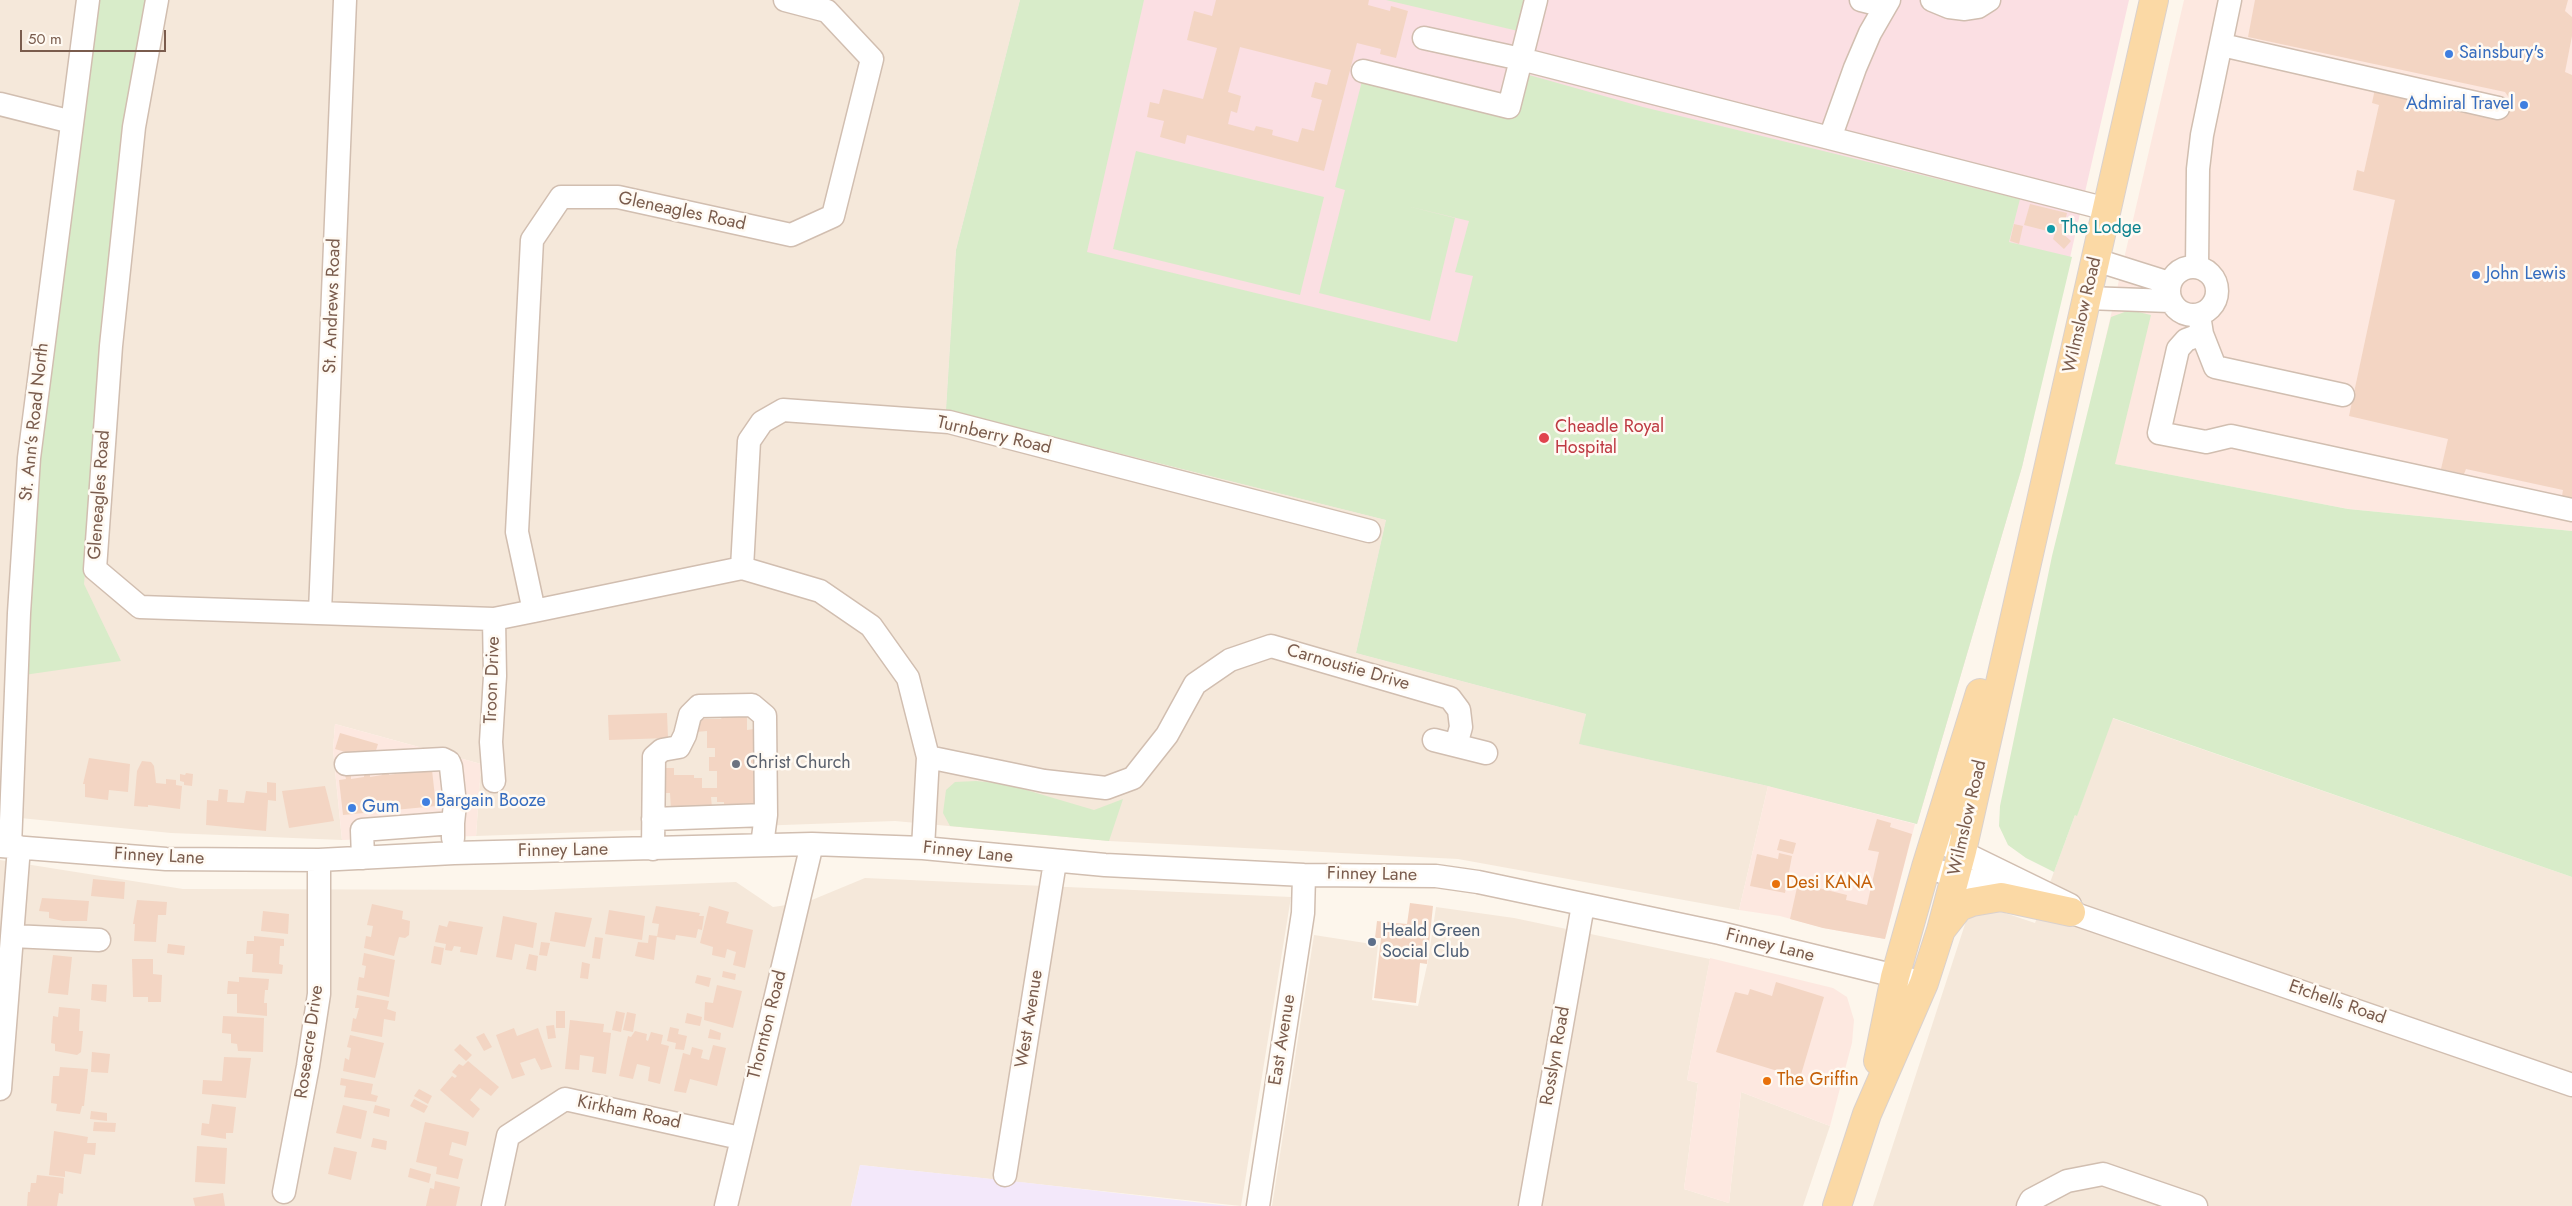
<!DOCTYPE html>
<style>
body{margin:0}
#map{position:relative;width:2572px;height:1206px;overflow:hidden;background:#fdf6ec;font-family:Jost,sans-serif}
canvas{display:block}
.scale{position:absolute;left:20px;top:30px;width:146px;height:22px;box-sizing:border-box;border:2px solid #7a5c4d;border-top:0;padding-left:6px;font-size:15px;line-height:18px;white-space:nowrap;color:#7a5c4d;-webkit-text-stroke:4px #fffaf3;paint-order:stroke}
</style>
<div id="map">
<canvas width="2572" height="1206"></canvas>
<div class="scale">50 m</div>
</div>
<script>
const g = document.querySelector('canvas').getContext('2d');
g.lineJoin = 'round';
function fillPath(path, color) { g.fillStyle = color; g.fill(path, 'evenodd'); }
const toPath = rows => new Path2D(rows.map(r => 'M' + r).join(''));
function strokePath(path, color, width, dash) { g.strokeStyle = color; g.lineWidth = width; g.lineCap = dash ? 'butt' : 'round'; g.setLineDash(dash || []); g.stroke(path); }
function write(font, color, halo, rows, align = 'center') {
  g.font = font + ' Jost,sans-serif'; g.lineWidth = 5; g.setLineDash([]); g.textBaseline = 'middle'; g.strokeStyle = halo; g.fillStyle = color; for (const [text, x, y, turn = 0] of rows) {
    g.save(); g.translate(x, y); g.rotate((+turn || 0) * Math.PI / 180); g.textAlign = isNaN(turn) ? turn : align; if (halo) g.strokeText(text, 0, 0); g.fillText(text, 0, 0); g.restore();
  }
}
const residential = toPath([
 [0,0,1020,0,956,250,946,410,1386,520,1356,653,1586,714,1580,744,1768,786,1739,910,1458,859,1109,841,895,821,476,836,481,764,335,724,333,750,342,840,171,833,0,816],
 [2112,718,2572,877,2572,1206,1873,1206,1967,918,1993,909,2035,923,2075,815,2077,815],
 [0,860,183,889,532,890,736,882,773,907,807,902,865,878,1291,897,1241,1206,860,1165,851,1206,0,1206],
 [1436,907,1514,918,1710,959,1687,1080,1698,1083,1684,1189,1729,1203,1741,1092,1830,1126,1803,1206,1272,1206,1314,935,1378,945,1372,1000,1418,1006,1428,961]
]);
const commercial = toPath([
 [2184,0,2572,0,2572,531,2348,509,2078,457],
 [335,724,481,764,476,836,342,840,333,750],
 [1768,786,1915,824,1885,939,1823,928,1780,916,1739,910],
 [1710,958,1833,988,1847,997,1854,1020,1852,1043,1830,1126,1741,1092,1729,1203,1684,1189,1698,1083,1687,1080]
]);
const education = toPath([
 [860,1165,1020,1182,1229,1206,851,1206]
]);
const medical = toPath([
 [1020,0,2129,0,2022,467,1917,824,1768,786,1579,744,1586,714,1356,653,1386,520,946,410,956,250]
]);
const green = toPath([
 [87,0,151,0,116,228,84,584,121,661,24,675,23,566],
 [1020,0,1144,0,1087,252,1457,342,1473,276,1455,272,1469,221,1407,206,1455,218,1430,321,1319,293,1345,190,1335,187,1363,77,1497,110,1522,73,1643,107,2020,199,2009,242,2072,257,2022,467,1917,824,1768,786,1579,744,1586,714,1356,653,1386,520,946,410,956,250],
 [1386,0,1526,0,1518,31],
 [1136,151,1324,197,1300,295,1113,249],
 [2130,310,2151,315,2115,464,2348,509,2572,531,2572,877,2113,718,2077,816,2075,815,2054,872,2026,858,2008,845,1999,826,2000,806,2052,556,2111,317],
 [976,781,1006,784,1094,810,1123,799,1109,841,950,826,943,813,946,790,955,782]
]);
const building = toPath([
 [1216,0,1369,0,1368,5,1390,11,1391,6,1408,11,1396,58,1380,54,1381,49,1357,43,1324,171,1187,135,1185,144,1160,137,1164,121,1147,117,1150,102,1159,104,1163,89,1203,99,1217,48,1187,40,1194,11,1212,16],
 [1240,47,1331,70,1327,85,1315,82,1311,97,1322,100,1314,131,1302,128,1298,142,1272,135,1273,130,1256,126,1254,131,1228,124,1231,111,1237,113,1241,96,1228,92],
 [2255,0,2568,0,2565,11,2572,17,2572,36,2565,72,2572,75,2572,498,2562,496,2563,490,2466,469,2464,474,2441,469,2448,439,2349,416,2395,200,2353,190,2357,170,2364,172,2379,105,2372,103,2376,84,2392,92,2506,117,2510,99,2505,92,2248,37],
 [2030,204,2067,213,2062,233,2071,241,2064,249,2053,239,2055,233,2024,225],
 [2014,224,2023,226,2019,244,2010,241],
 [740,708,747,718,747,730,754,729,754,754,764,753,756,807,724,807,724,802,717,802,717,797,711,797,712,808,671,809,670,793,663,793,662,768,674,768,674,775,694,775,694,778,702,778,702,788,717,788,717,771,709,771,709,757,715,757,715,748,707,748,707,731,696,732,696,719,721,719,727,709],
 [667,713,668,738,609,740,608,715],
 [340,733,378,744,373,760,335,749],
 [89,758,130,764,128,792,109,790,108,800,85,797,85,784,83,784],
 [142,761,151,762,154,766,156,783,166,784,166,779,176,780,176,785,182,786,180,809,148,805,148,807,134,806,137,771],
 [420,768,432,770,436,806,343,815,339,780,346,779,345,775,351,775,351,779,364,777,364,774,370,773,370,777,382,775,382,772,389,771,389,775,401,773,401,770,407,769,407,773,420,772],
 [186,773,193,774,192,786,184,785,184,782,180,781,180,774,185,775],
 [267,782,276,783,276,801,268,800,266,831,206,825,207,800,218,801,219,789,228,790,227,802,244,803,246,791,267,793],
 [325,786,334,821,289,828,282,791],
 [1877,819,1891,823,1890,827,1912,834,1885,939,1823,928,1790,919,1798,883,1847,895,1846,900,1867,905,1879,852,1868,850],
 [1780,839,1796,843,1793,854,1777,850],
 [1779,853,1792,856,1785,893,1750,886,1757,854,1778,859],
 [93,879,125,882,124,899,91,896],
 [42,898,89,901,87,921,63,921,49,918,49,912,39,911],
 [137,900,167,902,166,915,158,915,156,942,134,941,135,924,133,924],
 [1410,903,1433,906,1427,964,1420,963,1416,1003,1374,998,1381,938,1375,938,1377,921,1407,924],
 [372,904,403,911,402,919,410,921,409,935,405,938,399,937,394,956,364,948,366,936,371,937,373,926,367,925],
 [656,906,700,913,699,916,704,916,702,930,698,929,696,938,676,935,675,940,657,937,659,924,652,923],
 [709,906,729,912,726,923,753,930,745,968,733,965,736,952,727,949,725,958,712,955,713,947,700,943],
 [609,910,645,916,642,940,605,934],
 [263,911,289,914,288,934,261,931],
 [555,912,592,918,585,947,550,941],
 [503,916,537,923,533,948,515,944,512,960,496,957],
 [449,921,483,927,477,955,460,952,461,947,454,946,452,951,445,950,446,944,435,942,439,925,447,927],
 [649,935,657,936,654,960,635,956,638,942,648,943],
 [254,936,284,939,284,946,280,946,279,964,283,965,282,974,252,972,253,954,246,954,247,941,254,941],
 [595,937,603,938,600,959,592,958],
 [541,942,550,943,547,956,539,955],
 [168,944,185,946,184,955,167,953],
 [434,946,444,948,441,965,431,963],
 [364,953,395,960,389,997,357,990,359,977,364,978,366,966,362,965],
 [529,954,538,956,536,971,526,969],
 [53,955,72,957,68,995,48,993],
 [132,959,153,959,153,974,162,975,161,1002,148,1002,148,997,133,997],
 [582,962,590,964,588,979,580,978],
 [723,971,736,974,735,980,722,977],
 [697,975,711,978,709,987,695,983],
 [239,977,269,979,268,990,265,990,264,1003,267,1003,267,1016,237,1013,237,994,227,994,228,981,239,982],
 [1776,982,1824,997,1800,1078,1716,1052,1735,992,1748,995,1750,989,1772,996],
 [92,984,107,985,106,1002,91,1000],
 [717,985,742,991,733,1028,704,1020,705,1002,713,1003],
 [357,995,389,1001,387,1009,396,1012,395,1021,384,1019,382,1037,351,1031,353,1018,356,1019,359,1008,355,1008],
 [59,1007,80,1009,79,1031,83,1031,81,1052,77,1055,55,1051,55,1044,51,1043,53,1016,58,1017],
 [556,1011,565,1011,565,1028,556,1028],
 [616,1011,625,1013,621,1032,612,1030],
 [627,1012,636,1014,633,1032,623,1030],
 [687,1013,702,1017,700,1026,685,1023],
 [223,1016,264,1018,263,1052,238,1051,237,1044,231,1043,231,1034,222,1033],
 [570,1020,604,1024,603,1032,611,1033,606,1074,592,1072,594,1057,580,1055,579,1070,565,1069],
 [554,1025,556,1038,548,1039,546,1026],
 [670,1027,679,1029,678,1034,687,1036,684,1050,675,1049,676,1043,667,1041],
 [514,1028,517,1036,538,1028,552,1067,541,1070,535,1058,520,1063,525,1075,512,1079,496,1035],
 [710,1029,721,1033,720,1040,708,1038],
 [635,1031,647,1034,646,1040,648,1041,651,1032,663,1035,661,1044,669,1046,660,1084,648,1081,650,1067,637,1064,633,1079,619,1076,628,1036,631,1037],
 [484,1033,492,1047,484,1051,476,1037],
 [350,1035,384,1043,375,1078,343,1071,345,1058,349,1060,351,1048,347,1047],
 [460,1044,472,1055,466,1061,454,1050],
 [713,1045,726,1048,717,1086,690,1079,686,1093,674,1091,683,1053,690,1055,692,1047,703,1050,701,1058,709,1060],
 [92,1052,110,1054,108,1073,91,1072],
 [224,1057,251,1058,246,1098,202,1094,203,1080,222,1081],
 [468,1061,499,1087,491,1096,480,1088,470,1100,480,1109,473,1118,440,1090,452,1076,455,1078,457,1076,452,1072,459,1064,463,1066],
 [60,1067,88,1069,84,1106,82,1106,80,1114,56,1111,57,1104,51,1103,53,1076,59,1076],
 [341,1078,373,1084,371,1094,378,1096,376,1102,344,1097,346,1086,340,1085],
 [419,1089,432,1096,428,1104,414,1096],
 [414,1099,428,1106,424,1113,410,1106],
 [212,1104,236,1107,233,1133,226,1133,226,1139,201,1135,202,1123,209,1124],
 [343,1105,367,1111,361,1139,336,1133],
 [375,1105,390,1109,389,1117,373,1113],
 [91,1111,107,1113,107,1121,90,1119],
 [94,1122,116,1123,115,1132,93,1131],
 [425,1122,469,1132,466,1146,452,1142,449,1155,463,1159,458,1179,436,1174,437,1167,416,1162],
 [54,1131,88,1137,87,1143,96,1143,95,1155,84,1154,81,1174,65,1171,65,1177,49,1175],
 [373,1138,387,1141,386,1150,371,1147],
 [197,1146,227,1148,225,1184,195,1182],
 [334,1147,357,1152,351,1180,328,1174],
 [410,1168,431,1174,429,1183,408,1177],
 [37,1175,64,1178,63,1194,59,1193,57,1206,27,1206,28,1192,30,1192,31,1183,36,1183],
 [435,1181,460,1187,456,1206,426,1206,430,1188,434,1189],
 [223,1193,225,1206,195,1206,193,1198]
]);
const minor = toPath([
 [157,0,134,127,111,346,95,569,140,607,494,619,534,611,517,532,532,240,561,197,618,197,791,235,833,216,872,59,827,11,785,0],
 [1861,0,1885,6],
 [1932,0,1949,7,1965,9,1978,7,1989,0],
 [1424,38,1521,59,2107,209],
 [2222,45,2498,108],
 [1363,71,1509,107,1536,0],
 [0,104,72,122],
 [1830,138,1855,68,1870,33,1889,0],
 [2096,260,2169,283],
 '2169 291a24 24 0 1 1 48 0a24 24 0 1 1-48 0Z',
 [2197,267,2198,169,2202,135,2230,0],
 [2087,298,2170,301],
 [2199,315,2202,334,2215,367,2343,395],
 [2202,334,2186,340,2178,349,2159,433,2206,442,2231,436,2572,510],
 [742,568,749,441,762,422,783,410,949,422,1369,531],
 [534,611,742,568,820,591,871,626,908,678,928,757,923,848],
 [320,612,345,0],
 [494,619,495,676,491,742,494,781],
 [1434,740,1486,753],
 [928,757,1044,781,1106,788,1133,778,1167,735,1195,684,1230,660,1271,646,1450,698,1459,710,1461,727,1456,745],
 [346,764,443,759,449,762,451,767,455,804,453,823],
 [653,819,766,815],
 [1935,839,2070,905],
 [0,846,166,859,319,860,454,853,812,844,923,848,1105,865,1304,875,1436,876,1478,882,1720,933,1924,983],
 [10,847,19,613,29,458,88,0],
 [653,849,654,757,662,750,679,747,685,735,690,715,699,706,752,705,765,716,766,815,762,845],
 [363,858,362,830,453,823,453,838],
 [1926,867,2013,894],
 [2055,907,2572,1085],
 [12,936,99,940],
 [0,1089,19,847],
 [1005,1175,1055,862],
 [284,1192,308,1066,319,994,319,860],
 [493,1206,508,1136,565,1099,740,1138],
 [726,1206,812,844],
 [1258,1206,1303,913,1304,875],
 [1530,1206,1583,905],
 [2028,1206,2031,1200,2067,1181,2103,1174,2196,1206]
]);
const major = toPath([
 [1941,930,1959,907,1972,902,2001,897,2071,912],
 [1878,1061,1895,977,1926,867,1980,693],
 [1837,1206,1867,1114,1924,983,1941,930,1962,851,2154,0]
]);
const markers = [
 [2449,54,5,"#3f7fe0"],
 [2524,105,5,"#3f7fe0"],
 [2051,229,5,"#0f9aa8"],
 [2476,275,5,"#3f7fe0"],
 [1544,438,6,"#e0444e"],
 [736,764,5,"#6b7280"],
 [426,802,5,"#3f7fe0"],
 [352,808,5,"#3f7fe0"],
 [1776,884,5,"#e8710a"],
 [1372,942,5,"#5c6f8a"],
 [1767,1081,5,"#e8710a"]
];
const shopNames = [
 ["Sainsbury's",2459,54],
 ["Admiral Travel",2514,105,"right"],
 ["John Lewis",2486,275],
 ["Bargain Booze",436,802],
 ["Gum",362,808]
];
const streetNames = [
 ["Gleneagles Road",682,212,12],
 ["St. Andrews Road",333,306,-88],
 ["Wilmslow Road",2083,315,-77],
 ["St. Ann's Road North",35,422,-84],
 ["Turnberry Road",994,436,13],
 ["Gleneagles Road",100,495,-86],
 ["Carnoustie Drive",1348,668,16],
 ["Troon Drive",493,680,-88],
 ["Wilmslow Road",1968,818,-77],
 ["Finney Lane",563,851,-1],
 ["Finney Lane",968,853,6],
 ["Finney Lane",159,857,3],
 ["Finney Lane",1372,875,1],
 ["Finney Lane",1770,946,14],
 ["Etchells Road",2337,1003,19],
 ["West Avenue",1030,1019,-81],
 ["Thornton Road",768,1025,-76],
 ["East Avenue",1283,1040,-81],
 ["Roseacre Drive",310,1042,-82],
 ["Rosslyn Road",1556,1056,-80],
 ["Kirkham Road",629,1113,12]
];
const cultureNames = [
 ["The Lodge",2061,229]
];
const healthNames = [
 ["Cheadle Royal",1555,428],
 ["Hospital",1555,449]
];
const worshipNames = [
 ["Christ Church",746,764]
];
const foodNames = [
 ["Desi KANA",1786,884],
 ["The Griffin",1777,1081]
];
const serviceNames = [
 ["Heald Green",1382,932],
 ["Social Club",1382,953]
];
fillPath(residential, '#f5e8da');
fillPath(commercial, '#fde8e0');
fillPath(education, '#f3e8fa');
fillPath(medical, '#fbdfe3');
fillPath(green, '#d8ecc9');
fillPath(building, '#f3d5c3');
strokePath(minor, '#d1beb0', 25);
strokePath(major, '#dad1cd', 30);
strokePath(minor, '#fff', 22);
strokePath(major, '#fbd9a5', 28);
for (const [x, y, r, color] of markers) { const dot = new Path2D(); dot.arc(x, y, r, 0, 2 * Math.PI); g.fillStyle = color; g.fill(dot); strokePath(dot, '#fffaf3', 2); }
write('18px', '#366cbe', '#fffaf3', shopNames, 'left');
write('18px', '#7a5c4d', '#fffaf3', streetNames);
write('18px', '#0d838f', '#fffaf3', cultureNames, 'left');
write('18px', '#be3a42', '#fffaf3', healthNames, 'left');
write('18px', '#5b616d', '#fffaf3', worshipNames, 'left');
write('18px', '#c56008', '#fffaf3', foodNames, 'left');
write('18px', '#4e5e75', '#fffaf3', serviceNames, 'left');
</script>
